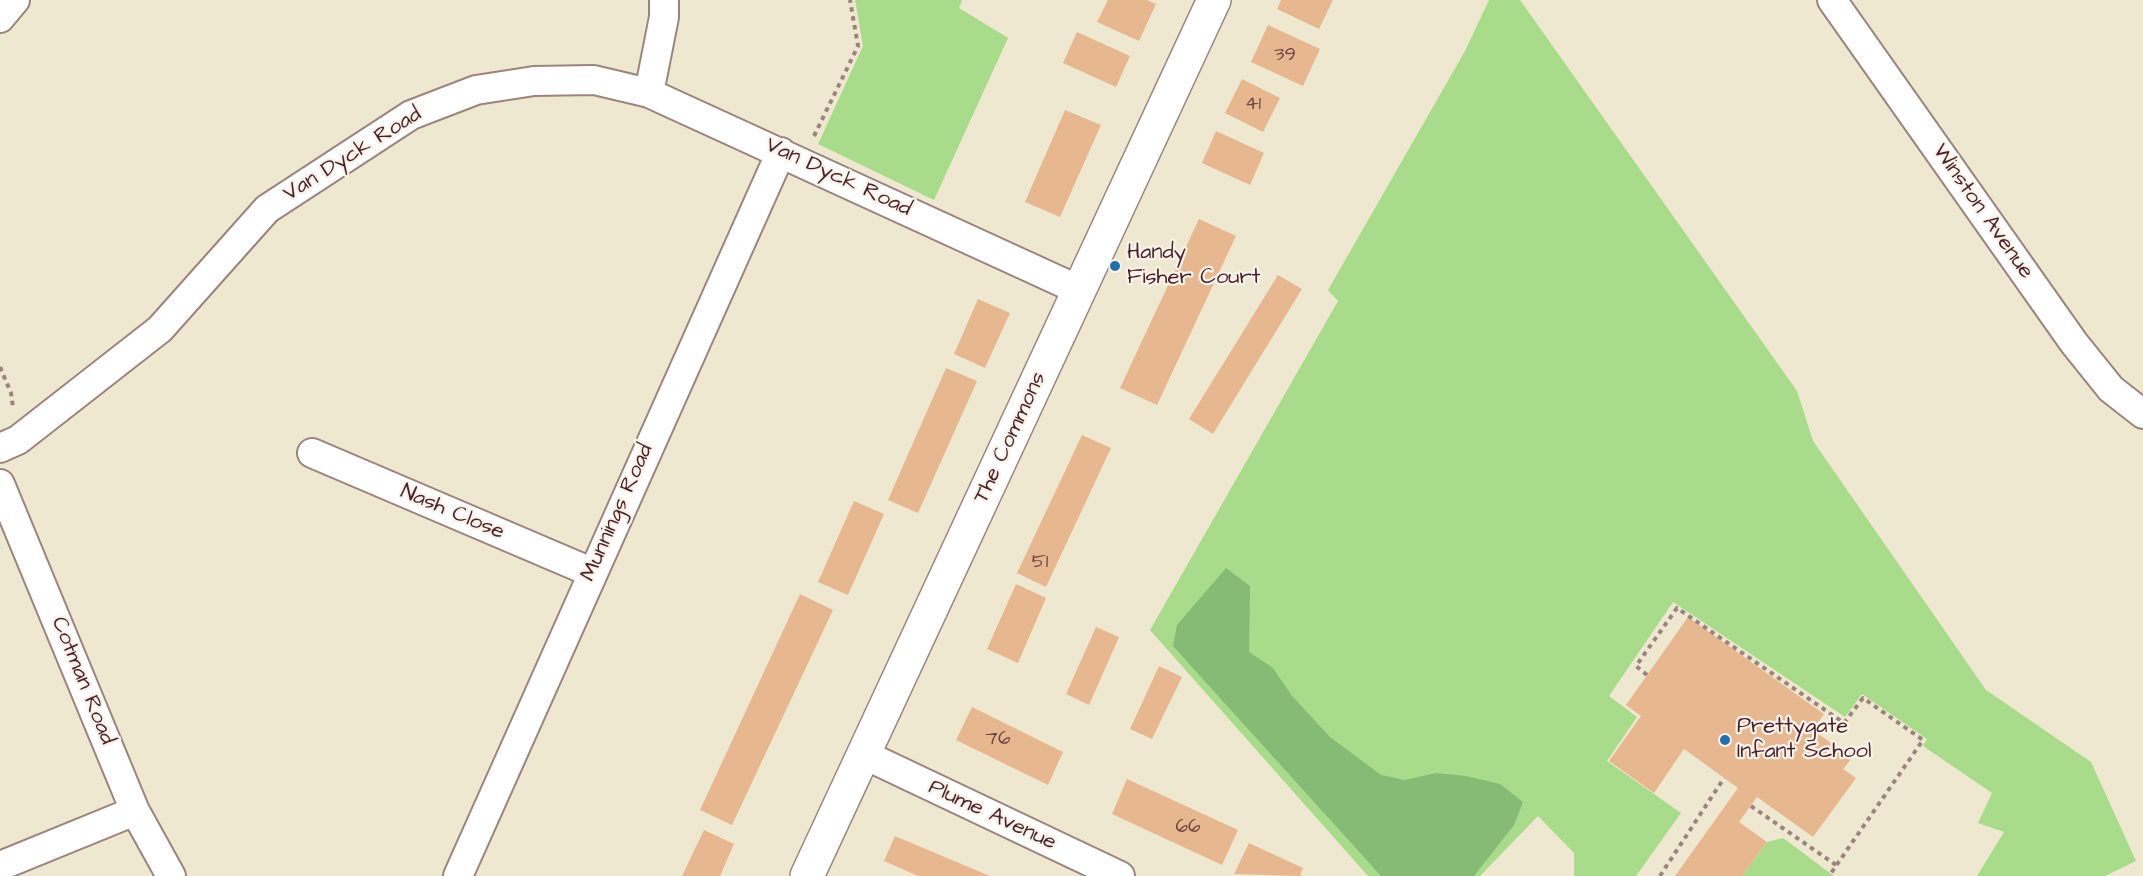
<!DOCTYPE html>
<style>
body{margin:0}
canvas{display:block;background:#efe8d0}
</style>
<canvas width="2143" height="876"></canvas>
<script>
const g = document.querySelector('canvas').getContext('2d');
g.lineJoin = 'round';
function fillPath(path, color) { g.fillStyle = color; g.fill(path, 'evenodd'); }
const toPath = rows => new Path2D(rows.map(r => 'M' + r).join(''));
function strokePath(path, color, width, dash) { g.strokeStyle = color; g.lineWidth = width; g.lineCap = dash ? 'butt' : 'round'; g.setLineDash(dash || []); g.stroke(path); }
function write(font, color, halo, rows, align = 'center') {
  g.font = font + ' "Architects Daughter",sans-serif'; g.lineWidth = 4.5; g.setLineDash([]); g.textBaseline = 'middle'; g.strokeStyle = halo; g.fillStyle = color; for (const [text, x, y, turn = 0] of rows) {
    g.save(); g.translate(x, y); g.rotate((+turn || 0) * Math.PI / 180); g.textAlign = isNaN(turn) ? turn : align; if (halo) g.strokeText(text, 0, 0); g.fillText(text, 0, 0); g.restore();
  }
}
const green = toPath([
 [855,0,962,0,959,8,1008,38,934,200,818,144,863,46],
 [1489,0,1520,0,1797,391,1813,441,1986,690,2091,762,2136,861,2105,876,1977,876,2004,832,1978,823,1992,793,1923,746,1927,739,1862,694,1845,717,1673,602,1609,696,1637,717,1607,761,1681,813,1636,876,1574,876,1574,853,1538,816,1480,876,1368,876,1150,630,1338,301,1328,290,1465,51],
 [1783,838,1834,876,1742,876,1767,842]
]);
const forest = toPath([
 [1226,568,1250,586,1249,652,1273,668,1292,696,1330,737,1381,775,1405,780,1436,773,1466,776,1500,784,1523,802,1514,825,1474,876,1381,876,1173,646,1177,625]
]);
const building = toPath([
 [1108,0,1147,0,1156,4,1139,41,1097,22],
 [1281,0,1333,0,1319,29,1277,9],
 [1268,25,1320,49,1303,86,1251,62],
 [1077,32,1130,56,1116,87,1063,63],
 [1242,79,1280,98,1263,132,1225,113],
 [1065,110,1101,125,1060,217,1025,202],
 [1216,131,1264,153,1250,185,1202,163],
 [1199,219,1236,236,1157,405,1120,388],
 [1278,275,1302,289,1213,434,1189,419],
 [978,299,1010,313,985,368,954,354],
 [946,368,977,381,918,513,888,500],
 [1082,435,1111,448,1046,587,1017,573],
 [854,501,884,514,848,595,818,582],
 [1016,584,1046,598,1018,663,987,649],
 [800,594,833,610,732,825,700,810],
 [1688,617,1824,714,1813,730,1852,758,1843,769,1856,778,1813,837,1757,797,1739,822,1767,842,1742,876,1675,876,1738,788,1684,749,1654,793,1609,761,1641,716,1626,705],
 [1096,627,1119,637,1089,705,1066,694],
 [1159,666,1182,677,1152,739,1130,729],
 [972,707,1063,752,1048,785,956,740],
 [1127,779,1238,830,1222,865,1112,814],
 [704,830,734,844,720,876,682,876],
 [895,836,966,866,990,876,918,876,884,861],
 [1249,843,1303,868,1300,876,1234,874]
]);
const path = toPath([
 [814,136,858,46,850,0],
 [0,367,11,393,13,407],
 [1647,675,1636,666,1677,608,1844,723,1863,698,1923,740,1829,876],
 [1751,806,1836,865],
 [1660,876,1724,778]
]);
const street = toPath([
 [1832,0,2074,343,2111,389,2143,414],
 [0,18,15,0],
 [649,93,664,17,664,0],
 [0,448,18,440,160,329,267,209,411,115,476,90,534,81,594,80,649,93,1079,290],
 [312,453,591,572],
 [0,484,135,811,171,876],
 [865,755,1120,876],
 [0,866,135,811],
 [458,876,781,152]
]);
const secondary = toPath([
 [807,876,1214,0]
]);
const markers = [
 [1115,266,6,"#1f6fb2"],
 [1725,740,6,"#1f6fb2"]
];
const numberNames = [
 ["39",1285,56],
 ["41",1253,105],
 ["51",1040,563],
 ["76",998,740],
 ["66",1188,828]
];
const streetNames = [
 ["Van Dyck Road",353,155,-32],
 ["Van Dyck Road",838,178,25],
 ["Winston Avenue",1982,212,55],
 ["The Commons",1011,438,-65],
 ["Nash Close",452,513,23],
 ["Munnings Road",618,513,-66],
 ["Cotman Road",82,681,68],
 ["Plume Avenue",992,816,25]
];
const poiNames = [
 ["Handy",1127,253],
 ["Fisher Court",1127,278],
 ["Prettygate",1737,727],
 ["Infant School",1737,752]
];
fillPath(green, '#a8db8a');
fillPath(forest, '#86bb76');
fillPath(building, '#e7b890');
strokePath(street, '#9c847e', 32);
strokePath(secondary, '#9c847e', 36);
strokePath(path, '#9c847e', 4, [4.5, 4.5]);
strokePath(street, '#fff', 28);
strokePath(secondary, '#fff', 33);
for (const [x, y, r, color] of markers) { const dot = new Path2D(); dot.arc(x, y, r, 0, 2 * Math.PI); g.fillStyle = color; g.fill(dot); strokePath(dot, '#f7f3e8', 2); }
write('20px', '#714544', null, numberNames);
write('22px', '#4a1f2b', '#f7f3e8', streetNames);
write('22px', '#4a1f2b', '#f7f3e8', poiNames, 'left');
</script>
